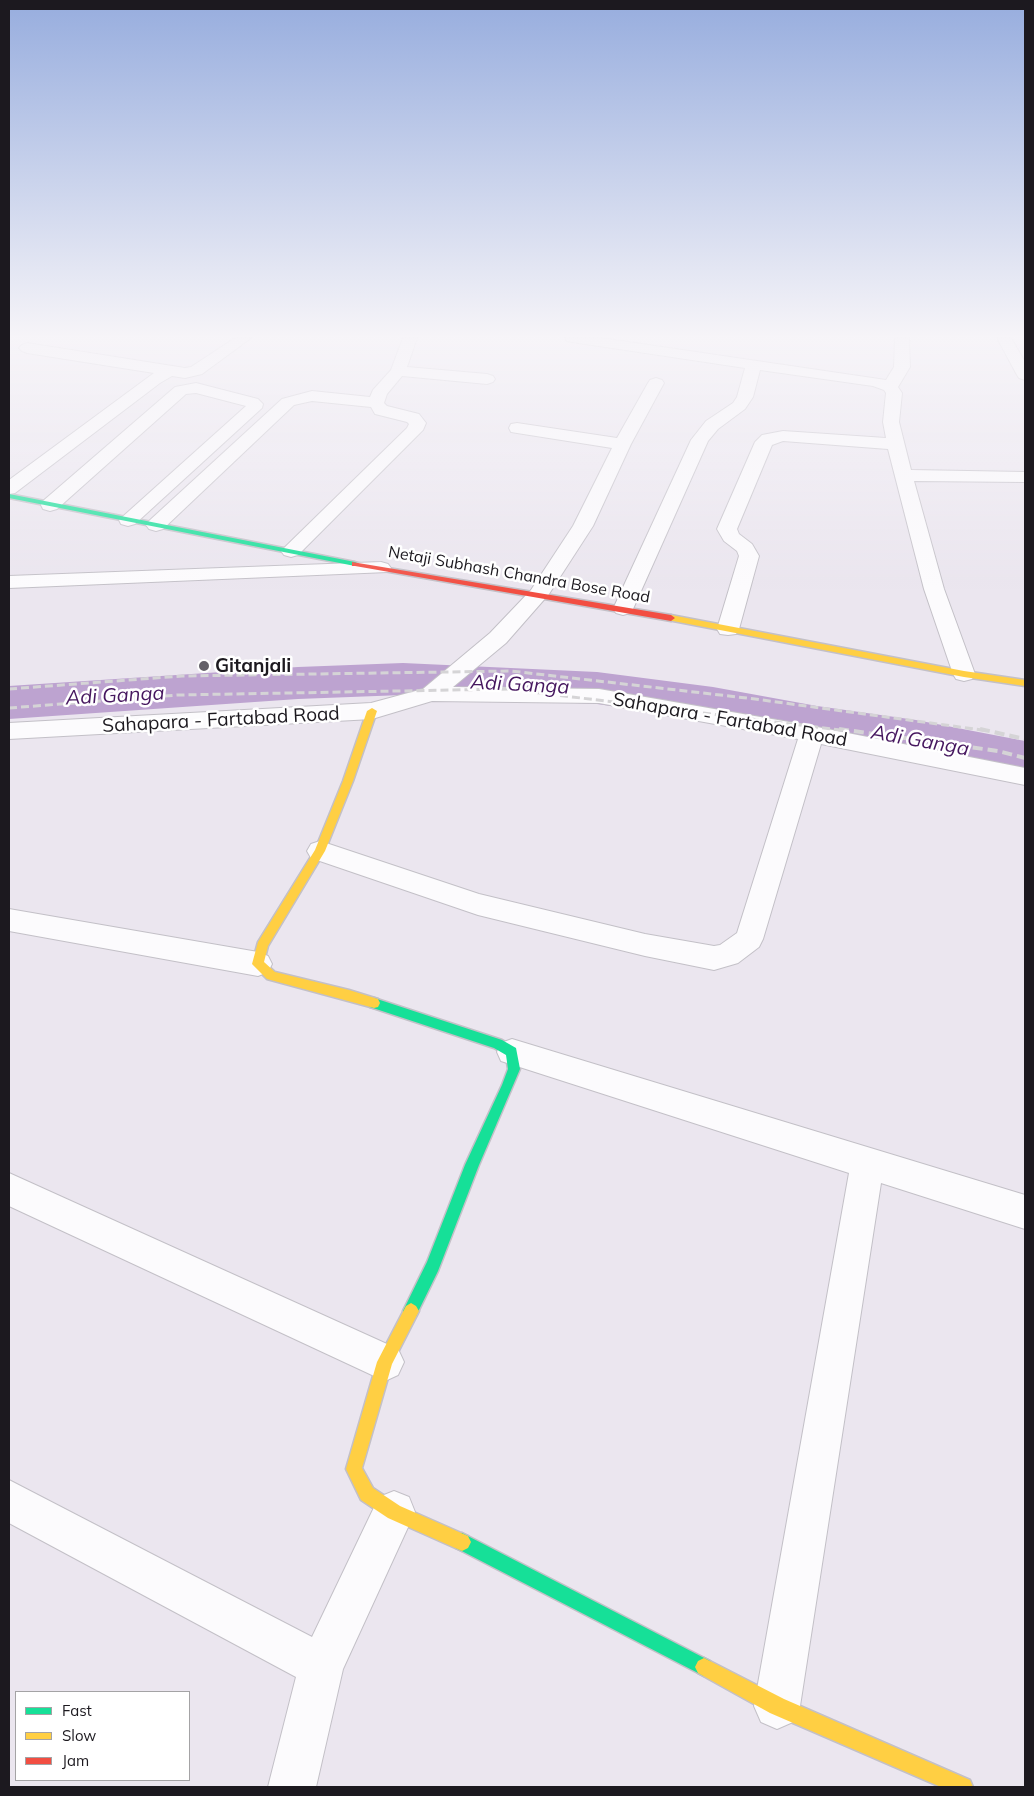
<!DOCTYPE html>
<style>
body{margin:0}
#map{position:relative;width:1034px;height:1796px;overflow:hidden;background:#ebe6ef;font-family:Mulish,sans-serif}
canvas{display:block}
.frame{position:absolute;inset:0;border:10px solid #1c191f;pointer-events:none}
.legend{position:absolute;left:15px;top:1691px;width:175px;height:90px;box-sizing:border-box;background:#fff;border:1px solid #a4a3a5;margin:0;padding:6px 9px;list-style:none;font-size:15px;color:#1c191f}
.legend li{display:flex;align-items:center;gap:10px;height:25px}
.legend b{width:25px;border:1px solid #a4a3a5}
</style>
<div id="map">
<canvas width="1034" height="1796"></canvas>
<div class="frame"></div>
<ul class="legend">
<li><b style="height:6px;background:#16e098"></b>Fast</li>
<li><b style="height:6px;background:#ffcf43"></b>Slow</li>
<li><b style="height:6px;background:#f24e42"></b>Jam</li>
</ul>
</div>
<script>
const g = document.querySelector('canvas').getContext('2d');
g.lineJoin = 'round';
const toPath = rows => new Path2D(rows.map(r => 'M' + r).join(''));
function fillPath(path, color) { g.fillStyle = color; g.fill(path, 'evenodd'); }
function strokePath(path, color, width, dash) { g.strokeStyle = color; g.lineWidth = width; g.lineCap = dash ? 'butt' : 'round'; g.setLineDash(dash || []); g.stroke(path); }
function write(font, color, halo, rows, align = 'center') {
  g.font = font + ' Mulish,sans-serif'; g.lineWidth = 5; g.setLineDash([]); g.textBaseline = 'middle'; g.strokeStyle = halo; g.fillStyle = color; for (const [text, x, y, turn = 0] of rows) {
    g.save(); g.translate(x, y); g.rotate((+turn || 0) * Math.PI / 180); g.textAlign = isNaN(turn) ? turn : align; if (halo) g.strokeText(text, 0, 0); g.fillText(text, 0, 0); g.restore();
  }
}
const river = toPath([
 [403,663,597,672,713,687,817,706,916,720,1025,741,1025,777,916,756,817,740,713,721,597,704,403,695,298,699,9,719,9,686,298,667,403,663]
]);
const street = toPath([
 [235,338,251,338,202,374,185,378,172,376,160,383,15,493,9,494,9,480,154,373,27,353,22,351,19,348,22,345,27,343,185,368,191,367,235,338],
 [403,338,417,338,407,367,487,374,493,376,495,379,493,382,487,384,402,376,387,394,384,403,387,406,419,414,426,423,423,430,298,555,291,557,284,555,281,551,407,428,409,424,407,422,375,414,371,407,312,401,294,405,163,529,156,531,149,529,146,525,149,521,282,399,312,391,370,397,373,390,391,370,403,338],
 [565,338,601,338,886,380,894,367,895,338,909,338,910,367,898,387,902,393,899,422,911,470,1025,472,1025,482,914,481,944,589,975,674,972,679,964,681,956,679,953,674,924,589,888,449,783,441,772,445,737,529,739,534,752,544,759,556,739,629,736,634,728,635,720,634,717,629,739,556,737,551,724,541,717,529,755,442,762,435,783,431,886,438,883,422,886,393,884,390,873,386,760,370,753,397,745,409,718,429,708,441,633,609,630,613,623,615,616,613,613,609,691,440,706,421,733,403,737,397,745,368,572,342,567,341,565,338],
 [997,338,1011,338,1025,362,1025,380,1019,378,1017,375,997,338],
 [656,378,662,380,664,383,631,444,593,526,549,594,506,643,453,687,599,689,812,726,1025,768,1025,785,821,744,763,939,759,947,738,963,714,970,645,956,478,915,311,858,307,851,311,844,320,841,479,894,645,934,714,946,720,945,737,933,798,739,599,703,432,701,372,719,9,739,9,723,371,703,423,689,490,633,531,590,573,526,612,448,517,433,511,432,509,428,511,424,517,423,617,438,648,383,650,380,656,378],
 [196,383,258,399,263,404,262,408,135,524,128,526,121,524,119,520,246,406,196,393,186,394,57,509,50,511,43,509,41,505,43,501,175,387,196,383],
 [381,562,388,564,391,568,388,572,9,588,9,576,381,562],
 [9,909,258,952,268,956,272,964,268,972,258,976,9,931,9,909],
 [512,1039,1025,1195,1025,1229,881,1183,800,1706,793,1722,777,1729,761,1722,754,1706,849,1173,501,1061,497,1052,501,1043,512,1039],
 [9,1173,398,1349,404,1362,398,1375,385,1381,372,1375,9,1206,9,1173],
 [9,1480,312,1637,379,1497,394,1491,409,1497,415,1512,343,1669,316,1787,268,1787,296,1677,9,1523,9,1480]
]);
const fast = toPath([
 [9,494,355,562,359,564,355,566,9,498,9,494],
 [374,998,502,1040,516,1048,520,1069,479,1165,438,1271,416,1316,411,1319,406,1316,403,1311,427,1262,465,1165,502,1085,508,1069,506,1055,494,1048,370,1007,368,1003,370,999,374,998],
 [462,1533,710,1661,713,1667,710,1673,704,1676,698,1673,456,1548,453,1542,456,1536,462,1533]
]);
const slow = toPath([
 [671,615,964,671,1025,680,1025,686,964,677,668,620,667,618,671,615],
 [372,708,377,711,353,781,325,851,268,946,264,962,275,972,349,990,378,999,380,1003,378,1007,374,1008,267,979,252,964,258,942,315,850,343,781,367,711,372,708],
 [411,1303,416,1306,419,1311,392,1364,362,1468,373,1488,400,1506,468,1536,471,1542,468,1548,462,1551,388,1518,361,1500,346,1469,377,1362,406,1306,411,1303],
 [704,1658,784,1699,970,1780,973,1787,941,1787,770,1713,698,1673,695,1667,698,1661,704,1658]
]);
const jam = toPath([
 [352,562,671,615,675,618,671,621,355,566,352,566,352,562]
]);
const railFar1 = toPath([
 [9,689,182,676,511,671,755,699,989,731],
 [9,708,178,695,508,689,848,731]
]);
const rail = toPath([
 [839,729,998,751,1025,758],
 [980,729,1025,739]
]);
const markers = [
 [204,666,6,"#646168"]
];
const farStreetnames = [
 ["Netaji Subhash Chandra Bose Road",519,575,10]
];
const poiNames = [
 ["Gitanjali",215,666]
];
const streetNames = [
 ["Sahapara - Fartabad Road",221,720,-3],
 ["Sahapara - Fartabad Road",730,720,10]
];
const waterNames = [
 ["Adi Ganga",520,685,3],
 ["Adi Ganga",115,696,-3],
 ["Adi Ganga",920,741,10]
];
fillPath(river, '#bda3d0');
strokePath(street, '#c3c0c7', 2);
strokePath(fast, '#c3c0c7', 3);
strokePath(slow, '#c3c0c7', 3);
strokePath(jam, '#c3c0c7', 3);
fillPath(street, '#fcfbfd');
fillPath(fast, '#16e098');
fillPath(slow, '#ffcf43');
fillPath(jam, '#f24e42');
strokePath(railFar1, '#d5d4d6', 3, [8, 4]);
strokePath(rail, '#d5d4d6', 4, [10, 5]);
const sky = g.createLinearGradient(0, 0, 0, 589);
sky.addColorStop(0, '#97adde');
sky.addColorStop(0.57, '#f6f4f8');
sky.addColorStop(1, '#f6f4f800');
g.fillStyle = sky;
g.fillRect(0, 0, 1034, 589);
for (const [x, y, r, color] of markers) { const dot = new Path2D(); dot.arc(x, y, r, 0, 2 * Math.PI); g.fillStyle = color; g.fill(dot); strokePath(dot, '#fff', 2); }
write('16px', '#1c191f', '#fff', farStreetnames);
write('bold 19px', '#1c191f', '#fff', poiNames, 'left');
write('19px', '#1c191f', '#fff', streetNames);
write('italic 20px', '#46175f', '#fff', waterNames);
</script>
